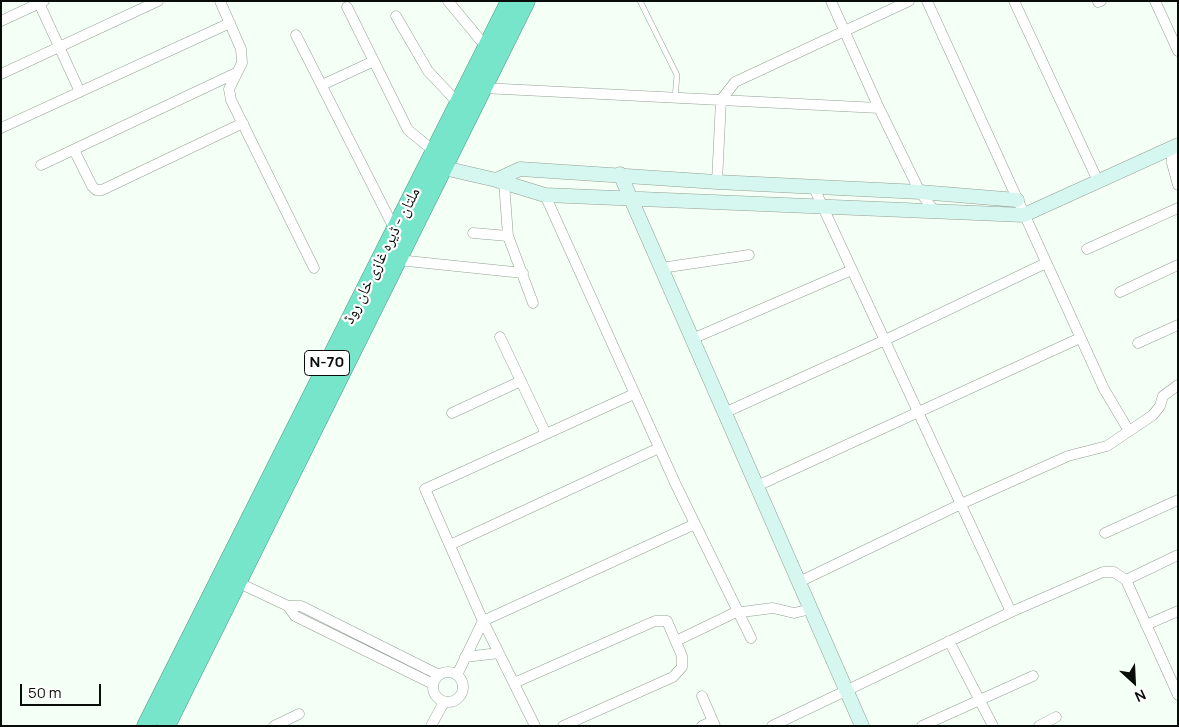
<!DOCTYPE html>
<meta charset="utf-8">
<style>
body{margin:0}
#map{position:relative;width:1179px;height:727px;overflow:hidden;background:#f4fff5;font-family:Manrope,sans-serif}
canvas{display:block}
.frame{position:absolute;inset:0;border:2px solid #090d09;pointer-events:none}
.north{position:absolute;left:1109px;top:657px;width:50px;height:50px;-webkit-text-stroke:4px #fff;paint-order:stroke;rotate:155deg;font-size:14px;font-weight:700;line-height:20px;text-align:center;color:#090d09}
.north::after{content:'';display:block;margin:auto;width:18px;height:22px;background:#090d09;clip-path:polygon(50% 0,100% 100%,50% 72%,0 100%)}
.scale{position:absolute;left:20px;top:684px;width:81px;height:22px;box-sizing:border-box;border:2px solid #090d09;border-top:0;padding-left:6px;font-size:15px;line-height:18px;white-space:nowrap;color:#090d09;-webkit-text-stroke:4px #fff;paint-order:stroke}
</style>
<div id="map">
<canvas width="1179" height="727"></canvas>
<div class="frame"></div>
<div class="north">N</div>
<div class="scale">50 m</div>
</div>
<script>
const g = document.querySelector('canvas').getContext('2d');
g.lineJoin = 'round';
const toPath = rows => new Path2D(rows.map(r => 'M' + r).join(''));
function strokePath(path, color, width, dash) { g.strokeStyle = color; g.lineWidth = width; g.lineCap = dash ? 'butt' : 'round'; g.setLineDash(dash || []); g.stroke(path); }
function write(font, color, halo, rows, align = 'center') {
  g.font = font + ' Manrope,"Noto Naskh Arabic",sans-serif'; g.lineWidth = 4.5; g.setLineDash([]); g.textBaseline = 'middle'; g.strokeStyle = halo; g.fillStyle = color; for (const [text, x, y, turn = 0] of rows) {
    g.save(); g.translate(x, y); g.rotate((+turn || 0) * Math.PI / 180); g.textAlign = isNaN(turn) ? turn : align; if (halo) g.strokeText(text, 0, 0); g.fillText(text, 0, 0); g.restore();
  }
}
const lane = toPath([
 [640,1,677,75,675,98]
]);
const street = toPath([
 [38,1,80,92],
 [220,1,241,49,242,63,229,89,231,100,314,268],
 [448,1,487,48],
 [831,1,879,108,920,192,935,212],
 [927,1,1104,389,1129,431],
 [1014,1,1098,181],
 [1155,1,1178,51],
 [1098,2,1101,1],
 [347,7,408,130,435,152],
 [396,16,428,71,459,104],
 [1,21,44,1],
 [296,35,395,230],
 [1,74,158,1],
 [322,85,374,61],
 [483,88,879,108],
 [1,128,230,23],
 [1172,147,1172,163,1178,185],
 [74,150,92,186,96,190,102,190,243,123],
 [41,165,236,73],
 [504,182,508,236,533,303],
 [717,182,721,100,735,82,909,1],
 [814,188,1011,612],
 [545,195,676,485,751,638],
 [473,233,508,236],
 [1087,249,1178,208],
 [398,260,523,273],
 [661,268,749,255],
 [1120,292,1178,265],
 [500,337,546,434],
 [692,339,852,270],
 [1138,343,1178,325],
 [452,413,521,381],
 [724,413,885,340,1046,263],
 [757,486,1080,338],
 [1105,533,1178,500],
 [450,545,659,448],
 [1126,580,1178,555],
 [237,582,288,606,301,606,439,675],
 [799,582,961,504,1068,456,1107,446,1153,415,1160,406,1163,396,1178,385],
 [288,606,295,616,433,684],
 [1146,625,1178,611],
 [676,641,734,613,773,608,794,613,811,609],
 [949,641,993,726],
 [465,657,499,653],
 '433 687a15 15 0 1 1 30 0a15 15 0 1 1-30 0Z',
 [457,675,483,621,695,524],
 [514,683,655,621,667,621,682,656,682,667,673,677,563,726],
 [702,696,715,726],
 [274,726,299,714],
 [431,726,444,702],
 [535,726,483,621,425,489,634,394],
 [702,726,713,721],
 [772,726,1011,612,1103,572,1114,572,1126,580,1178,695],
 [922,726,1033,676],
 [1039,726,1056,717]
]);
const secondary = toPath([
 [444,168,496,180,545,195,1024,215,1178,145],
 [620,174,862,726],
 [496,180,520,169,717,182,920,192,1017,200]
]);
const highway = toPath([
 [146,726,510,1],
 [166,726,526,1]
]);
const shields = [
 [327,363,45]
];
const shieldNames = [
 ["N-70",327,363]
];
const streetNames = [
 ["ملتان - ڈیرہ غازی خان روڈ",382,256,-63]
];
strokePath(lane, '#939f94', 6);
strokePath(street, '#939f94', 11);
strokePath(secondary, '#939f94', 15);
strokePath(highway, '#509986', 19);
strokePath(lane, '#fff', 5);
strokePath(street, '#fff', 10);
strokePath(secondary, '#d6f7ef', 14);
strokePath(highway, '#77e5ca', 18);
for (const [x, y, w] of shields) { const box = new Path2D(); box.roundRect(x - w / 2, y - 12.5, w, 25, 4); g.fillStyle = '#fff'; g.fill(box); strokePath(box, '#090d09', 1); }
write('bold 15px', '#090d09', null, shieldNames);
write('16px', '#090d09', '#fff', streetNames);
</script>
